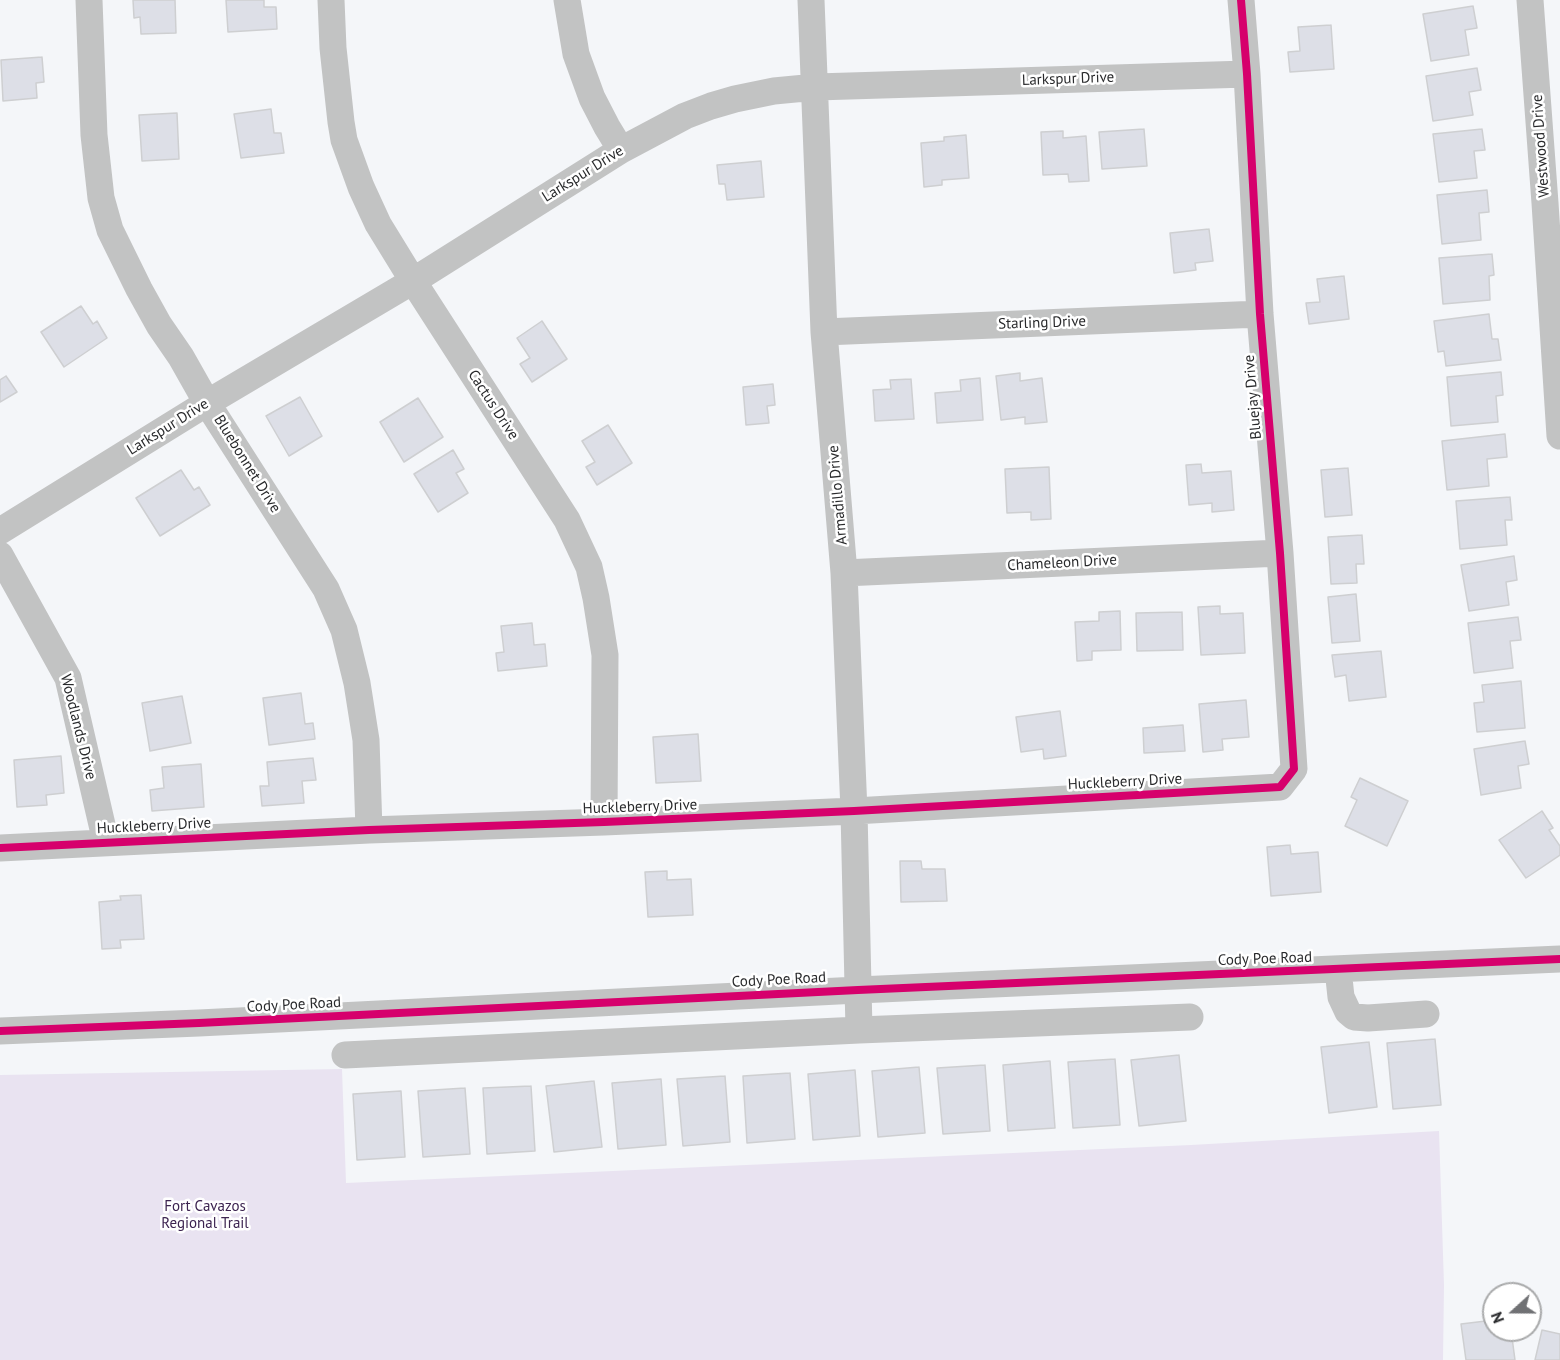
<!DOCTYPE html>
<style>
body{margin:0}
#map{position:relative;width:1560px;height:1360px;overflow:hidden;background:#f4f6f9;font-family:"PT Sans",sans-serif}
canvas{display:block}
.north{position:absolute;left:1482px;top:1282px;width:60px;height:60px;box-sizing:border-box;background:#fff;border:2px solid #a9aaab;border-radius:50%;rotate:249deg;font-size:16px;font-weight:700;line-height:24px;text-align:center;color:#292a2c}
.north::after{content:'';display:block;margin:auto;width:21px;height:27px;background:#707174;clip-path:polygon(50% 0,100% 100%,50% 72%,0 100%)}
</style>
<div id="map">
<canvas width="1560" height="1360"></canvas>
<div class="north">N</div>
</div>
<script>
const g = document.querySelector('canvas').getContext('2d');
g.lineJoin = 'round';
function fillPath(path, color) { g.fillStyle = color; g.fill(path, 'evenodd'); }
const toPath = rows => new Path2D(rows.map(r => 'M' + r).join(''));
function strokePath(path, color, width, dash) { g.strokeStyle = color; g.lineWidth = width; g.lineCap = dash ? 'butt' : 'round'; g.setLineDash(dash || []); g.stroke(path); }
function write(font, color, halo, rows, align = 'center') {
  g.font = font + ' "PT Sans",sans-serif'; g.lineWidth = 5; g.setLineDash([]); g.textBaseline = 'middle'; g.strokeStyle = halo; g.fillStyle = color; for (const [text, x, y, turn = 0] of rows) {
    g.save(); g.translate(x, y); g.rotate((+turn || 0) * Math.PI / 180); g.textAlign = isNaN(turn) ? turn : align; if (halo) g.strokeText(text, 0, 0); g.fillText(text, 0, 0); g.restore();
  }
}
const green = toPath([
 [342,1069,346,1183,1191,1145,1439,1131,1444,1285,1443,1360,0,1360,0,1075]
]);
const building = toPath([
 [133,0,175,0,176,33,141,34,140,17,134,18,133,0],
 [226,0,264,0,264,7,276,7,277,29,228,32,226,0],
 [1473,6,1477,28,1465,30,1469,55,1431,61,1423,14,1473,6],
 [1331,25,1334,69,1290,72,1288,52,1300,51,1298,27,1331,25],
 [42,57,44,82,36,83,37,98,3,101,1,60,42,57],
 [1477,68,1481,90,1469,92,1473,115,1433,121,1426,76,1477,68],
 [271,109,274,133,281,133,284,153,241,158,234,114,271,109],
 [177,113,179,159,142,161,139,115,177,113],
 [1144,129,1147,166,1102,169,1099,132,1144,129],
 [1482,129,1485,150,1474,151,1477,178,1439,182,1433,134,1482,129],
 [1063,131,1063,138,1086,136,1089,181,1069,182,1068,174,1043,175,1041,132,1063,131],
 [966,135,969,178,942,180,942,185,924,187,921,143,944,141,944,137,966,135],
 [761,161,764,197,727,200,725,184,719,184,717,165,761,161],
 [1487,190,1489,212,1479,213,1481,240,1442,244,1437,195,1487,190],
 [1209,229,1213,261,1195,263,1196,270,1174,273,1170,233,1209,229],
 [1492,254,1494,275,1489,276,1490,300,1443,304,1439,258,1492,254],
 [1344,276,1349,319,1309,324,1306,303,1320,302,1317,279,1344,276],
 [81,306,93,324,97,321,107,338,64,367,41,332,81,306],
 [1489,314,1492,339,1498,339,1501,360,1446,366,1444,351,1438,352,1434,321,1489,314],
 [542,321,567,359,532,382,520,364,530,358,517,338,542,321],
 [1501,372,1503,395,1496,396,1498,422,1451,426,1447,377,1501,372],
 [1020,373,1020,381,1042,378,1047,422,1025,424,1025,417,1001,420,996,376,1020,373],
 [6,376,17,392,0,402,0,380,6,376],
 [980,378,983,420,937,423,935,393,961,391,960,380,980,378],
 [911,379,914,419,875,421,873,390,891,389,890,380,911,379],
 [773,384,775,405,767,406,769,423,746,425,743,387,773,384],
 [300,397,322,436,289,456,266,416,300,397],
 [418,398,443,437,404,462,380,422,418,398],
 [608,425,632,463,597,485,586,467,595,462,582,441,608,425],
 [1505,434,1507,457,1487,459,1489,486,1447,490,1442,441,1505,434],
 [453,450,464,469,456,473,468,493,438,512,414,474,453,450],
 [1201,464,1202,473,1231,471,1234,510,1212,512,1212,503,1189,505,1186,465,1201,464],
 [1049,467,1051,519,1031,520,1031,512,1007,513,1005,469,1049,467],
 [1348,468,1352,515,1325,517,1321,470,1348,468],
 [181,470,194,490,199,487,210,505,160,536,136,498,181,470],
 [1510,497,1512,520,1505,520,1507,545,1460,549,1456,501,1510,497],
 [1362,535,1364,564,1356,564,1357,583,1331,584,1328,537,1362,535],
 [1514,556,1517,580,1506,582,1509,605,1469,611,1461,565,1514,556],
 [1356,594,1360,641,1332,643,1328,597,1356,594],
 [1220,606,1220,614,1243,613,1245,653,1201,655,1198,607,1220,606],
 [1120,611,1121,650,1092,651,1092,660,1077,661,1075,622,1099,621,1099,612,1120,611],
 [1182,612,1183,650,1137,651,1136,613,1182,612],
 [1518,617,1521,640,1510,641,1513,668,1474,673,1468,623,1518,617],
 [532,623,534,645,545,644,547,666,498,671,496,653,504,652,501,626,532,623],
 [1381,651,1386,697,1349,701,1346,675,1335,677,1332,655,1381,651],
 [1521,681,1525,728,1477,732,1474,703,1484,702,1482,685,1521,681],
 [301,693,305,724,313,723,315,739,269,745,263,698,301,693],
 [182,696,191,743,150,751,142,703,182,696],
 [1246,700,1249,737,1222,739,1223,750,1203,752,1199,704,1246,700],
 [1060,711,1066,756,1044,759,1043,749,1021,752,1016,717,1060,711],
 [1183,725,1185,751,1144,753,1143,728,1183,725],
 [698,734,701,781,656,783,653,737,698,734],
 [1525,741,1529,764,1518,766,1521,788,1481,795,1474,749,1525,741],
 [61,756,64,793,46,795,47,805,17,807,14,760,61,756],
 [313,758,316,780,302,781,304,803,262,806,260,786,269,786,267,762,313,758],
 [201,764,204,807,152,811,150,790,164,788,162,767,201,764],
 [1360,778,1408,801,1387,846,1345,826,1357,800,1351,797,1360,778],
 [1542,811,1553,828,1549,830,1560,846,1560,855,1526,878,1499,840,1542,811],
 [1290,845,1291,854,1318,852,1321,892,1271,896,1267,847,1290,845],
 [900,861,921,861,922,869,945,869,947,901,901,902,900,861],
 [667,871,667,880,691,879,693,915,648,917,645,872,667,871],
 [141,895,144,939,120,940,121,948,102,949,99,902,121,900,120,896,141,895],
 [1435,1039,1441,1105,1393,1109,1387,1043,1435,1039],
 [1369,1042,1377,1107,1329,1113,1321,1047,1369,1042],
 [1179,1055,1186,1121,1139,1126,1131,1060,1179,1055],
 [1115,1059,1120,1125,1073,1128,1068,1062,1115,1059],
 [1050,1061,1055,1128,1008,1131,1003,1065,1050,1061],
 [985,1065,990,1131,943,1134,937,1068,985,1065],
 [919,1067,925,1133,878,1137,872,1071,919,1067],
 [855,1070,860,1136,813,1140,808,1074,855,1070],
 [790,1073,795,1139,747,1143,743,1076,790,1073],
 [725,1076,730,1142,683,1146,677,1079,725,1076],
 [661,1079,666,1145,618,1149,612,1083,661,1079],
 [594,1081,602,1147,554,1152,546,1086,594,1081],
 [531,1086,535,1151,487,1154,483,1088,531,1086],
 [465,1088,470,1154,423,1157,418,1091,465,1088],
 [401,1091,405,1157,357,1160,353,1094,401,1091],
 [1494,1320,1494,1330,1511,1330,1515,1360,1466,1360,1461,1324,1494,1320],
 [1542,1330,1560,1334,1560,1360,1535,1360,1542,1330]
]);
const minor = toPath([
 [89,0,94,135,101,198,110,230,139,289,159,325,181,357,207,403,326,589,344,630,357,683,366,740,369,830],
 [331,0,333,48,341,122,344,140,361,187,378,224,413,281,567,520,589,567,596,598,605,655,604,822],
 [567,0,576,54,592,98,607,127,621,150],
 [1530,0,1545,203,1560,436],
 [824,332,1260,314],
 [0,531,207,403,413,281,621,150,685,116,711,106,735,99,774,91,816,87,1247,74],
 [0,555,68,678,106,842],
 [844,573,1280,553],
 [0,848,369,830,604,822,854,811,1280,787,1294,769,1280,553,1260,314,1247,74,1241,0],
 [1338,969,1341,997,1348,1012,1354,1017,1368,1018,1426,1014],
 [859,1030,1190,1017],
 [0,1031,199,1023,858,990,1560,959],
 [345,1055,859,1030,854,811,844,573,824,332,811,0]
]);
const cycleway = toPath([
 [0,848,369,830,604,822,854,811,1280,787,1294,769,1280,553,1260,314,1247,74,1241,0],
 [0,1031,199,1023,858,990,1560,959]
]);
const streetNames = [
 ["Larkspur Drive",1068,79,-2],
 ["Westwood Drive",1541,146,-94],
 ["Larkspur Drive",583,174,-32],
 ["Starling Drive",1042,323,-2],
 ["Bluejay Drive",1253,397,-95],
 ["Cactus Drive",493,405,57],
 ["Larkspur Drive",168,427,-32],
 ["Bluebonnet Drive",247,464,58],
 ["Armadillo Drive",838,495,-95],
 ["Chameleon Drive",1062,563,-3],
 ["Woodlands Drive",78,727,76],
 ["Huckleberry Drive",1125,782,-3],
 ["Huckleberry Drive",640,807,-2],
 ["Huckleberry Drive",154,826,-3],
 ["Cody Poe Road",1265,959,-2],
 ["Cody Poe Road",779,980,-3],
 ["Cody Poe Road",294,1005,-3]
];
const parkNames = [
 ["Fort Cavazos",205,1207],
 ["Regional Trail",205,1224]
];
fillPath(green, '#e9e3f1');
fillPath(building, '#dddfe7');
strokePath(building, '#cecfd1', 1.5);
strokePath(minor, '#c2c3c3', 27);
strokePath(cycleway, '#d6006c', 8);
write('15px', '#292a2c', '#fff', streetNames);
write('15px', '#3c2350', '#fff', parkNames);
</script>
